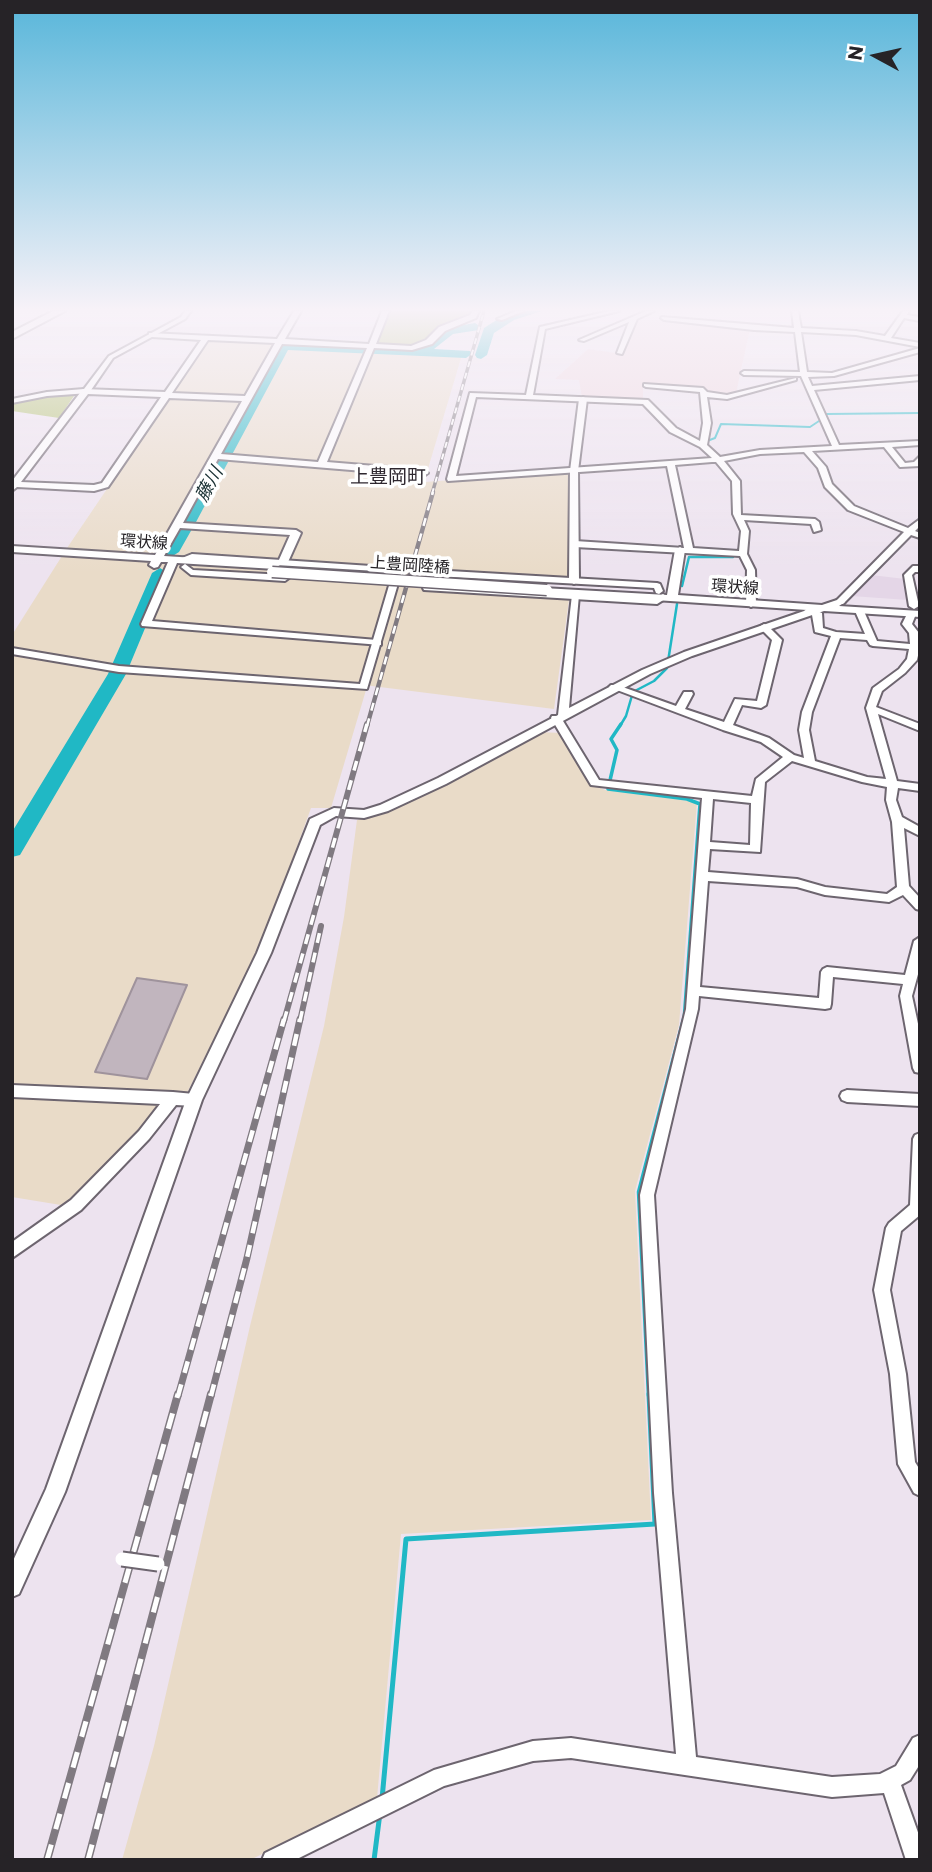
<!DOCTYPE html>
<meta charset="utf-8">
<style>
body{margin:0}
#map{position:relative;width:932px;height:1872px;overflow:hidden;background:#ede3ef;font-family:Commissioner,sans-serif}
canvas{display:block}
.frame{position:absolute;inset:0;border:14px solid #262327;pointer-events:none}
.north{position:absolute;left:841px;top:21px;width:70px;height:70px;-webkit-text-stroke:5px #fff;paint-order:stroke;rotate:278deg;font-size:19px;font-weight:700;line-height:28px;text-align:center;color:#262327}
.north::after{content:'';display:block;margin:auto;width:24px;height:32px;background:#262327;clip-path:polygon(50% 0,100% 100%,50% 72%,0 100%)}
</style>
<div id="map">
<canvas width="932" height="1872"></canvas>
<div class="frame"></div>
<div class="north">N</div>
</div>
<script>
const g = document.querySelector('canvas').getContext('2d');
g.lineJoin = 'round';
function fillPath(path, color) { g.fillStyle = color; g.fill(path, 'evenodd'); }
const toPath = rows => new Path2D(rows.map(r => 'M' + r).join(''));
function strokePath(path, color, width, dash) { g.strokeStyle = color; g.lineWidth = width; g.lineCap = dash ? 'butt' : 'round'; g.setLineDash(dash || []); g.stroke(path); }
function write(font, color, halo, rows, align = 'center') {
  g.font = font + ' Commissioner,"Noto Sans JP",sans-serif'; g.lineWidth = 7; g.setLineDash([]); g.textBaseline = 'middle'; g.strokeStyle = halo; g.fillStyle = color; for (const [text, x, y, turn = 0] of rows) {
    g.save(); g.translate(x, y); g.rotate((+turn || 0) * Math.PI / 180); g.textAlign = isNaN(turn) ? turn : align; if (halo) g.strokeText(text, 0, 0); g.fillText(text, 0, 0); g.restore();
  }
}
const built = toPath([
 [871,575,905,579,908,600,851,596]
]);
const industrial = toPath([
 [211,340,462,355,424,482,571,472,569,579,429,570,422,589,569,600,554,709,364,685,116,665,12,649,12,635,67,548,207,341],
 [12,654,113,672,366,690,331,808,311,808,264,939,186,1095,67,1206,12,1197],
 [539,732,561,733,590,783,605,790,697,802,679,1025,635,1191,651,1520,401,1534,377,1798,250,1860,122,1860,154,1746,250,1326,324,1026,344,917,357,820,391,810,450,782]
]);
const education = toPath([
 [639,320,667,320,750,329,736,393,727,395,707,393,707,389,643,384,643,401,582,398,579,380,555,379,588,349,622,354,635,321]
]);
const green = toPath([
 [391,311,472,311,469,316,443,326,424,341,411,347,380,345,377,343],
 [76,393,59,418,12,411,12,403,46,395]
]);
const streamFar4 = toPath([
 [827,414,919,413],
 [707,441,715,438,721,424,810,427,819,421]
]);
const streamFar3 = toPath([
 [682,586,689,557,733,557],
 [620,726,626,716,633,692,654,681,667,668,677,604]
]);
const streamFar2 = toPath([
 [621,724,611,739,617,750,608,789,687,799,700,804,684,1021]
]);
const streamFar1 = toPath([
 [649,1396,639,1192,684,1019]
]);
const stream = toPath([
 [382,1799,406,1539,655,1524,649,1394],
 [374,1860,380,1813]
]);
const river = toPath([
 [522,311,542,311,514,320,494,333,487,355,481,359,477,358,475,355,484,328,506,314,522,311],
 [475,323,481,327,479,330,453,334,434,349,470,351,472,354,466,358,288,350,196,522,190,526,192,529,179,552,171,557,165,555,163,552,178,526,182,525,180,522,280,343,419,348,445,328,475,323],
 [160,568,168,573,126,674,20,855,12,857,12,832,108,674,152,573,160,568]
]);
const building = toPath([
 [137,978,187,985,147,1079,95,1072,137,978]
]);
const minor = toPath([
 [185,311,191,311,185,319,113,358,89,393,47,396,12,403,12,399,47,392,84,389,109,356,181,317,185,311],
 [516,311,524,311,502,320,497,319,516,311],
 [609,311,619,311,545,329,533,395,648,400,676,428,700,441,703,423,700,392,646,387,644,386,644,384,703,388,707,392,727,395,796,378,796,380,727,399,707,397,711,423,707,445,720,457,760,450,832,446,801,376,744,375,741,373,744,371,800,372,795,332,754,330,664,320,661,318,662,317,794,328,792,311,798,311,801,328,856,331,885,336,903,311,909,311,907,315,920,317,920,321,904,318,891,338,920,343,920,347,856,335,801,332,807,372,832,373,920,348,920,352,834,376,808,377,812,386,920,376,920,380,814,390,839,445,920,441,920,445,892,447,905,463,914,462,920,456,920,466,900,467,884,447,812,451,826,467,832,484,854,506,908,528,920,519,920,526,915,531,920,533,920,538,911,535,843,604,837,604,837,600,904,532,848,510,825,487,818,468,804,452,760,454,724,461,740,481,741,515,815,519,819,522,821,530,814,532,811,524,744,520,749,531,747,554,755,570,756,604,751,607,746,604,747,570,740,556,575,547,571,544,575,541,684,548,667,466,448,481,447,479,470,393,526,395,540,327,609,311],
 [476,397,643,404,670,432,700,447,712,458,456,476,476,397],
 [712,462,716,462,732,481,733,514,741,531,739,551,693,548,675,465,712,462],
 [646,311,654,311,637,319,622,354,617,353,629,322,584,341,579,340,646,311],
 [192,554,401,568,402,570,367,689,119,672,12,654,12,648,119,666,360,684,393,572,192,560,181,563,177,560,192,554],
 [185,564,193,570,285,575,289,578,285,581,191,575,181,567,185,564],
 [913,566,920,566,920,572,915,572,912,575,919,606,914,609,909,606,904,575,913,566],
 [432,570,657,583,660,584,663,591,659,594,656,593,654,588,435,576,432,586,655,598,663,594,668,597,657,604,424,590,423,588,428,573,432,570],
 [809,608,822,613,823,628,836,632,865,634,855,611,857,609,863,609,877,641,910,644,909,633,902,624,908,612,911,611,916,614,912,624,919,633,920,647,917,660,905,673,882,691,876,707,920,724,920,731,878,714,897,781,920,784,920,791,898,788,896,800,902,817,920,827,920,836,904,828,909,886,920,898,920,910,916,909,903,895,889,902,825,895,797,887,708,881,700,987,819,998,821,972,823,969,827,967,905,975,914,941,920,937,920,967,912,996,920,1033,920,1073,915,1072,913,1068,900,996,903,984,833,977,831,1004,830,1008,825,1009,699,996,698,1009,654,1195,672,1493,696,1757,832,1777,880,1774,896,1766,913,1738,920,1735,920,1764,910,1780,901,1785,920,1838,920,1860,906,1860,884,1793,832,1797,571,1758,533,1761,444,1786,295,1860,262,1860,265,1853,434,1770,533,1741,571,1738,676,1754,654,1493,640,1195,686,1009,702,798,591,785,551,718,552,716,560,716,599,780,752,796,756,779,783,757,761,742,723,730,609,687,611,685,617,685,676,706,684,692,692,692,693,694,685,709,724,722,735,699,757,701,772,640,759,627,764,624,767,625,782,640,766,705,761,708,742,705,733,725,769,738,794,755,804,758,799,730,802,712,831,636,815,632,812,615,804,611,809,608],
 [840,638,867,640,870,645,873,646,909,649,907,659,899,669,873,688,866,708,886,779,867,777,815,761,809,730,812,712,840,638],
 [792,761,862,782,887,787,886,800,892,822,897,887,887,894,825,887,797,879,708,872,710,849,760,852,765,782,792,761],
 [713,799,751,803,750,845,710,842,713,799],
 [12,1085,173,1092,194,1094,199,1096,201,1100,199,1104,194,1106,176,1105,149,1139,81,1210,12,1258,12,1242,71,1200,139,1131,160,1104,12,1097,12,1085],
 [847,1090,920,1094,920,1106,847,1102,842,1100,840,1096,842,1092,847,1090],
 [920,1133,920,1215,901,1231,890,1290,906,1374,915,1462,920,1470,920,1496,914,1493,898,1464,890,1374,874,1290,886,1228,889,1223,910,1205,913,1139,915,1135,920,1133]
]);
const tertiary = toPath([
 [294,311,301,311,285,339,369,344,382,311,389,311,376,344,411,346,426,340,439,327,470,315,473,311,479,311,476,318,445,331,432,344,412,350,374,348,327,462,424,470,428,473,424,476,218,459,183,523,296,530,301,533,288,562,283,565,278,562,290,535,180,528,164,556,275,563,280,566,275,569,177,563,152,621,377,640,381,641,381,645,142,626,141,624,168,562,161,562,158,567,154,568,149,565,151,561,12,552,12,546,155,555,242,401,169,398,108,487,94,491,17,487,12,491,12,481,83,389,165,392,201,340,152,337,149,337,149,333,277,339,294,311],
 [208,340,275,343,245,396,172,393,208,340],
 [282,344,367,348,318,462,221,454,282,344],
 [88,394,161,397,102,483,94,485,21,482,88,394],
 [583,397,587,399,578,471,579,581,574,584,569,581,570,471,579,399,583,397],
 [680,547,685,550,678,595,822,605,840,599,845,602,839,606,920,611,920,617,824,611,692,656,650,674,446,784,388,811,364,818,336,816,320,825,271,953,202,1100,65,1492,19,1594,12,1597,12,1563,46,1489,186,1100,257,953,310,819,334,808,364,810,380,805,438,778,558,715,572,595,547,593,543,592,543,588,667,595,675,550,680,547],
 [579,595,807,610,684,652,642,670,569,708,579,595]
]);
const trunk = toPath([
 [53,311,65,311,12,339,12,332,53,311]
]);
const railFar4 = toPath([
 [432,494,484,311]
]);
const railFar3 = toPath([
 [367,726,433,492]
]);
const railFar2 = toPath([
 [284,1021,367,724],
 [300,1021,321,926]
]);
const railFar1 = toPath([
 [178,1396,284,1019],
 [211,1396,247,1258,300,1019]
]);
const rail = toPath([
 [47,1860,178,1394],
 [88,1860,211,1394]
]);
const pedestrianBridge = toPath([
 [122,1559,158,1564]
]);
const tertiaryBridge = toPath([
 [272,572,547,590]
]);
const farStreetnames = [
 ["環状線",144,542,4],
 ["上豊岡陸橋",410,565,4],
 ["環状線",735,587,4]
];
const farWaternames = [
 ["藤川",209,484,-61]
];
const farQuarternames = [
 ["上豊岡町",388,477]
];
fillPath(built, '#e4d6e7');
fillPath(industrial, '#e9dbc8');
fillPath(education, '#efd6de');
fillPath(green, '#b0bf6d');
strokePath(streamFar4, '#20b8c5', 2);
strokePath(streamFar3, '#20b8c5', 2.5);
strokePath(streamFar2, '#20b8c5', 3.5);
strokePath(streamFar1, '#20b8c5', 4.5);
strokePath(stream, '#20b8c5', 5);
fillPath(river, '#20b8c5');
fillPath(building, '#c1b5be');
strokePath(building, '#9f939c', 2);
strokePath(minor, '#6d656f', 4);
strokePath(tertiary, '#6d656f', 4);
strokePath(trunk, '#6d656f', 4);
fillPath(minor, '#fff');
fillPath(tertiary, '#fff');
fillPath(trunk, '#fff');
strokePath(railFar4, '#807a81', 3.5);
strokePath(railFar3, '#807a81', 4.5);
strokePath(railFar2, '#807a81', 6);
strokePath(railFar1, '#807a81', 7);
strokePath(rail, '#807a81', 8);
strokePath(railFar4, '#fff', 2, [6]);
strokePath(railFar3, '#fff', 2.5, [8]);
strokePath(railFar2, '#fff', 3.5, [10]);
strokePath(railFar1, '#fff', 4.5, [12]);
strokePath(rail, '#fff', 5, [16]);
strokePath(pedestrianBridge, '#6d656f', 17, []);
strokePath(tertiaryBridge, '#6d656f', 13, []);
strokePath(pedestrianBridge, '#fff', 13);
strokePath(tertiaryBridge, '#fff', 10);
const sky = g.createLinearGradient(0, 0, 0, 573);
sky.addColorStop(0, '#58b6da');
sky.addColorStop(0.54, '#f7f2f8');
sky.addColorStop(1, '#f7f2f800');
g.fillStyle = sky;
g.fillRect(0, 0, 932, 573);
write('16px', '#262327', '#fff', farStreetnames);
write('italic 18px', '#162d30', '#fff', farWaternames);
write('19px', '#2e272f', '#fff', farQuarternames);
</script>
